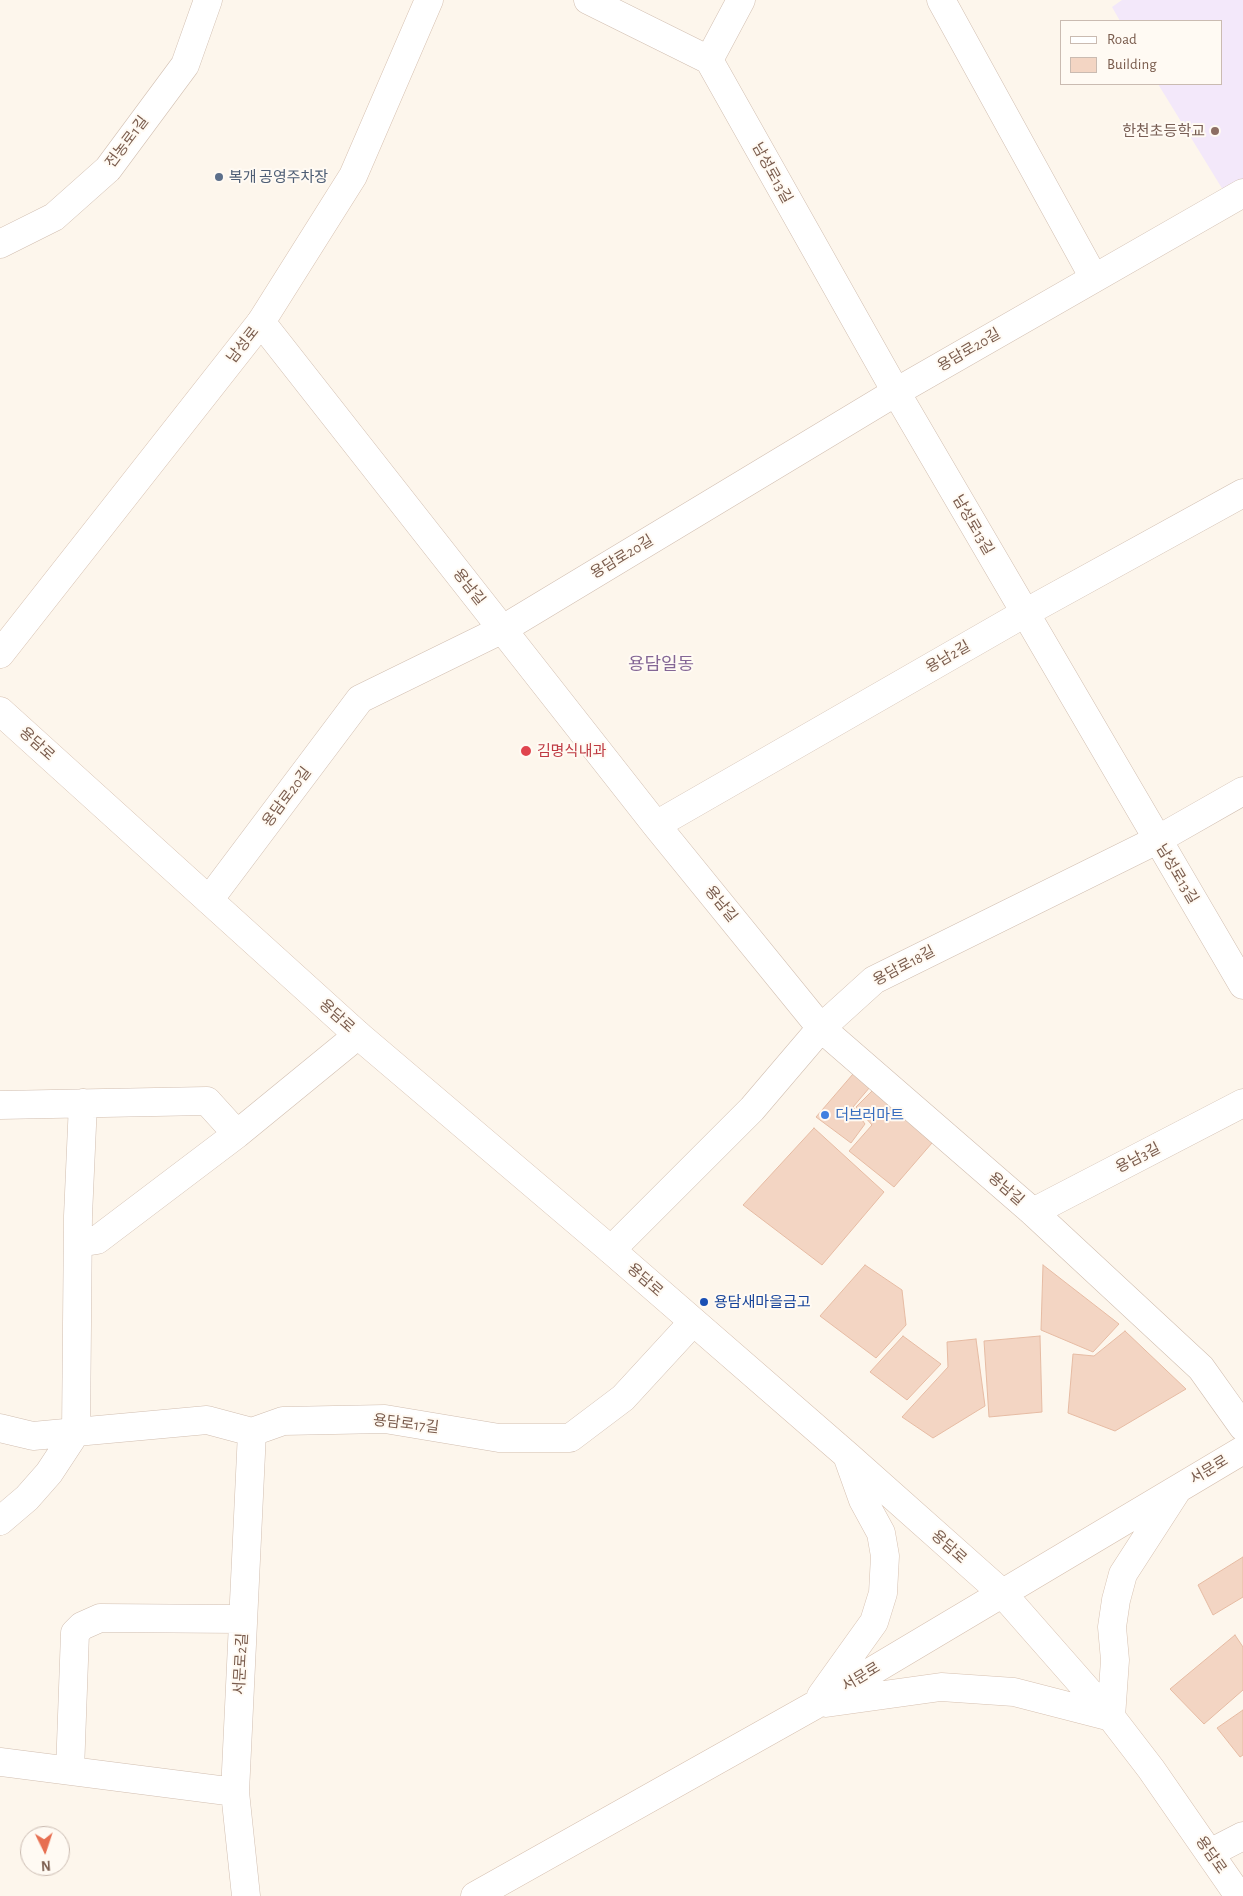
<!DOCTYPE html>
<meta charset="utf-8">
<style>
body{margin:0}
#map{position:relative;width:1243px;height:1896px;overflow:hidden;background:#fdf6ec;font-family:"Alegreya Sans",sans-serif}
canvas{display:block}
.legend{position:absolute;left:1060px;top:20px;width:162px;height:65px;box-sizing:border-box;background:#fffaf3;border:1px solid #cabbb1;margin:0;padding:6px 9px;list-style:none;font-size:15px;color:#7a5c4d}
.legend li{display:flex;align-items:center;gap:10px;height:25px}
.legend b{width:25px;border:1px solid #cabbb1}
.north{position:absolute;left:20px;top:1826px;width:50px;height:50px;box-sizing:border-box;background:#fffaf3;border:1px solid #cabbb1;border-radius:50%;rotate:176deg;font-size:14px;font-weight:700;line-height:20px;text-align:center;color:#7a5c4d}
.north::after{content:'';display:block;margin:auto;width:18px;height:22px;background:#e76f51;clip-path:polygon(50% 0,100% 100%,50% 72%,0 100%)}
</style>
<div id="map">
<canvas width="1243" height="1896"></canvas>
<ul class="legend">
<li><b style="height:6px;background:#fff"></b>Road</li>
<li><b style="height:14px;background:#f3d5c3"></b>Building</li>
</ul>
<div class="north">N</div>
</div>
<script>
const g = document.querySelector('canvas').getContext('2d');
g.lineJoin = 'round';
function fillPath(path, color) { g.fillStyle = color; g.fill(path, 'evenodd'); }
const toPath = rows => new Path2D(rows.map(r => 'M' + r).join(''));
function strokePath(path, color, width, dash) { g.strokeStyle = color; g.lineWidth = width; g.lineCap = dash ? 'butt' : 'round'; g.setLineDash(dash || []); g.stroke(path); }
function write(font, color, halo, rows, align = 'center') {
  g.font = font + ' "Alegreya Sans","Noto Sans KR",sans-serif'; g.lineWidth = 4; g.setLineDash([]); g.textBaseline = 'middle'; g.strokeStyle = halo; g.fillStyle = color; for (const [text, x, y, turn = 0] of rows) {
    g.save(); g.translate(x, y); g.rotate((+turn || 0) * Math.PI / 180); g.textAlign = isNaN(turn) ? turn : align; if (halo) g.strokeText(text, 0, 0); g.fillText(text, 0, 0); g.restore();
  }
}
const education = toPath([
 [1122,0,1243,0,1243,179,1223,190,1158,84,1222,84,1222,21,1120,21,1112,7]
]);
const building = toPath([
 [853,1074,870,1087,853,1107,865,1124,851,1143,816,1117,853,1074],
 [873,1090,932,1143,894,1187,849,1151,872,1125,856,1107,873,1090],
 [814,1128,884,1192,822,1265,743,1205,814,1128],
 [865,1265,902,1290,906,1325,876,1358,820,1316,865,1265],
 [1043,1265,1119,1324,1093,1352,1041,1330,1043,1265],
 [1125,1331,1186,1389,1115,1431,1068,1413,1073,1354,1094,1356,1125,1331],
 [903,1336,941,1364,907,1400,870,1372,903,1336],
 [1040,1336,1042,1412,989,1417,984,1341,1040,1336],
 [976,1339,985,1406,933,1438,902,1417,948,1367,947,1342,976,1339],
 [1243,1557,1243,1597,1213,1615,1198,1585,1243,1557],
 [1235,1635,1243,1647,1243,1690,1204,1724,1170,1689,1235,1635],
 [1243,1710,1243,1755,1240,1757,1217,1728,1243,1710]
]);
const street = toPath([
 [588,0,709,60],
 [941,0,1094,278],
 [709,60,896,392,1243,985],
 [709,60,741,0],
 [0,244,54,217,108,169,185,65,208,0],
 [261,322,656,825,821,1028,1033,1212,1201,1368,1243,1427],
 [656,825,1025,613,1243,493],
 [209,900,360,699,503,629,896,392,1243,193],
 [0,1105,207,1101,237,1134],
 [1033,1212,1243,1103],
 [78,1243,97,1240,237,1134,358,1035],
 [611,1250,752,1109,821,1028,874,980,1157,840,1243,791],
 [0,1428,33,1436,76,1432,78,1216,83,1103],
 [0,1521,27,1498,49,1473,76,1432,207,1420,252,1432,283,1421,385,1419,499,1438,570,1438,623,1398,693,1322],
 [0,1762,235,1792],
 [70,1771,75,1633,82,1626,100,1618,243,1619],
 [1210,1853,1243,1836],
 [246,1896,235,1792,252,1432]
]);
const secondary = toPath([
 [0,654,261,322,353,176,429,0],
 [0,711,358,1035,611,1250,848,1456,1002,1593,1111,1717,1151,1769,1239,1896],
 [821,1696,874,1622,883,1593,885,1556,881,1533,863,1500,848,1458],
 [826,1703,941,1687,1014,1692,1111,1717,1115,1660,1112,1627,1116,1600,1123,1574,1176,1492],
 [475,1896,815,1705,1243,1450]
]);
const markers = [
 [1215,131,5,"#8d6e63"],
 [219,177,5,"#5c6f8a"],
 [526,751,6,"#e0444e"],
 [825,1115,5,"#3f7fe0"],
 [704,1302,5,"#1a4fb4"]
];
const educationNames = [
 ["한천초등학교",1205,131]
];
const streetNames = [
 ["전농로1길",127,142,-53],
 ["남성로13길",772,173,61],
 ["남성로",243,345,-52],
 ["용담로20길",969,350,-30],
 ["남성로13길",973,525,60],
 ["용담로20길",622,557,-31],
 ["용남길",469,587,52],
 ["용남2길",948,657,-30],
 ["용담로",37,744,42],
 ["용담로20길",287,797,-53],
 ["남성로13길",1177,874,59],
 ["용남길",721,904,51],
 ["용담로18길",904,966,-28],
 ["용담로",337,1016,42],
 ["용남3길",1138,1158,-27],
 ["용남길",1006,1189,41],
 ["용담로",645,1280,41],
 ["용담로17길",406,1424,7],
 ["서문로",1209,1470,-31],
 ["용담로",949,1547,42],
 ["서문로2길",241,1664,-87],
 ["서문로",861,1677,-31],
 ["용담로",1211,1855,55]
];
const serviceNames = [
 ["복개 공영주차장",229,177]
];
const healthNames = [
 ["김명식내과",537,751]
];
const shopNames = [
 ["더브러마트",835,1115]
];
const transitNames = [
 ["용담새마을금고",714,1302]
];
const quarterNames = [
 ["용담일동",661,665]
];
fillPath(education, '#f3e8fa');
fillPath(building, '#f3d5c3');
strokePath(building, '#e6bba3', 1);
strokePath(street, '#d1beb0', 29);
strokePath(secondary, '#d6c0b0', 29);
strokePath(street, '#fff', 28);
strokePath(secondary, '#fff', 28);
for (const [x, y, r, color] of markers) { const dot = new Path2D(); dot.arc(x, y, r, 0, 2 * Math.PI); g.fillStyle = color; g.fill(dot); strokePath(dot, '#fffaf3', 2); }
write('15px', '#785e54', '#fffaf3', educationNames, 'right');
write('15px', '#7a5c4d', '#fffaf3', streetNames);
write('15px', '#4e5e75', '#fffaf3', serviceNames, 'left');
write('15px', '#be3a42', '#fffaf3', healthNames, 'left');
write('15px', '#366cbe', '#fffaf3', shopNames, 'left');
write('15px', '#164399', '#fffaf3', transitNames, 'left');
write('18px', '#846695', '#fffaf3', quarterNames);
</script>
